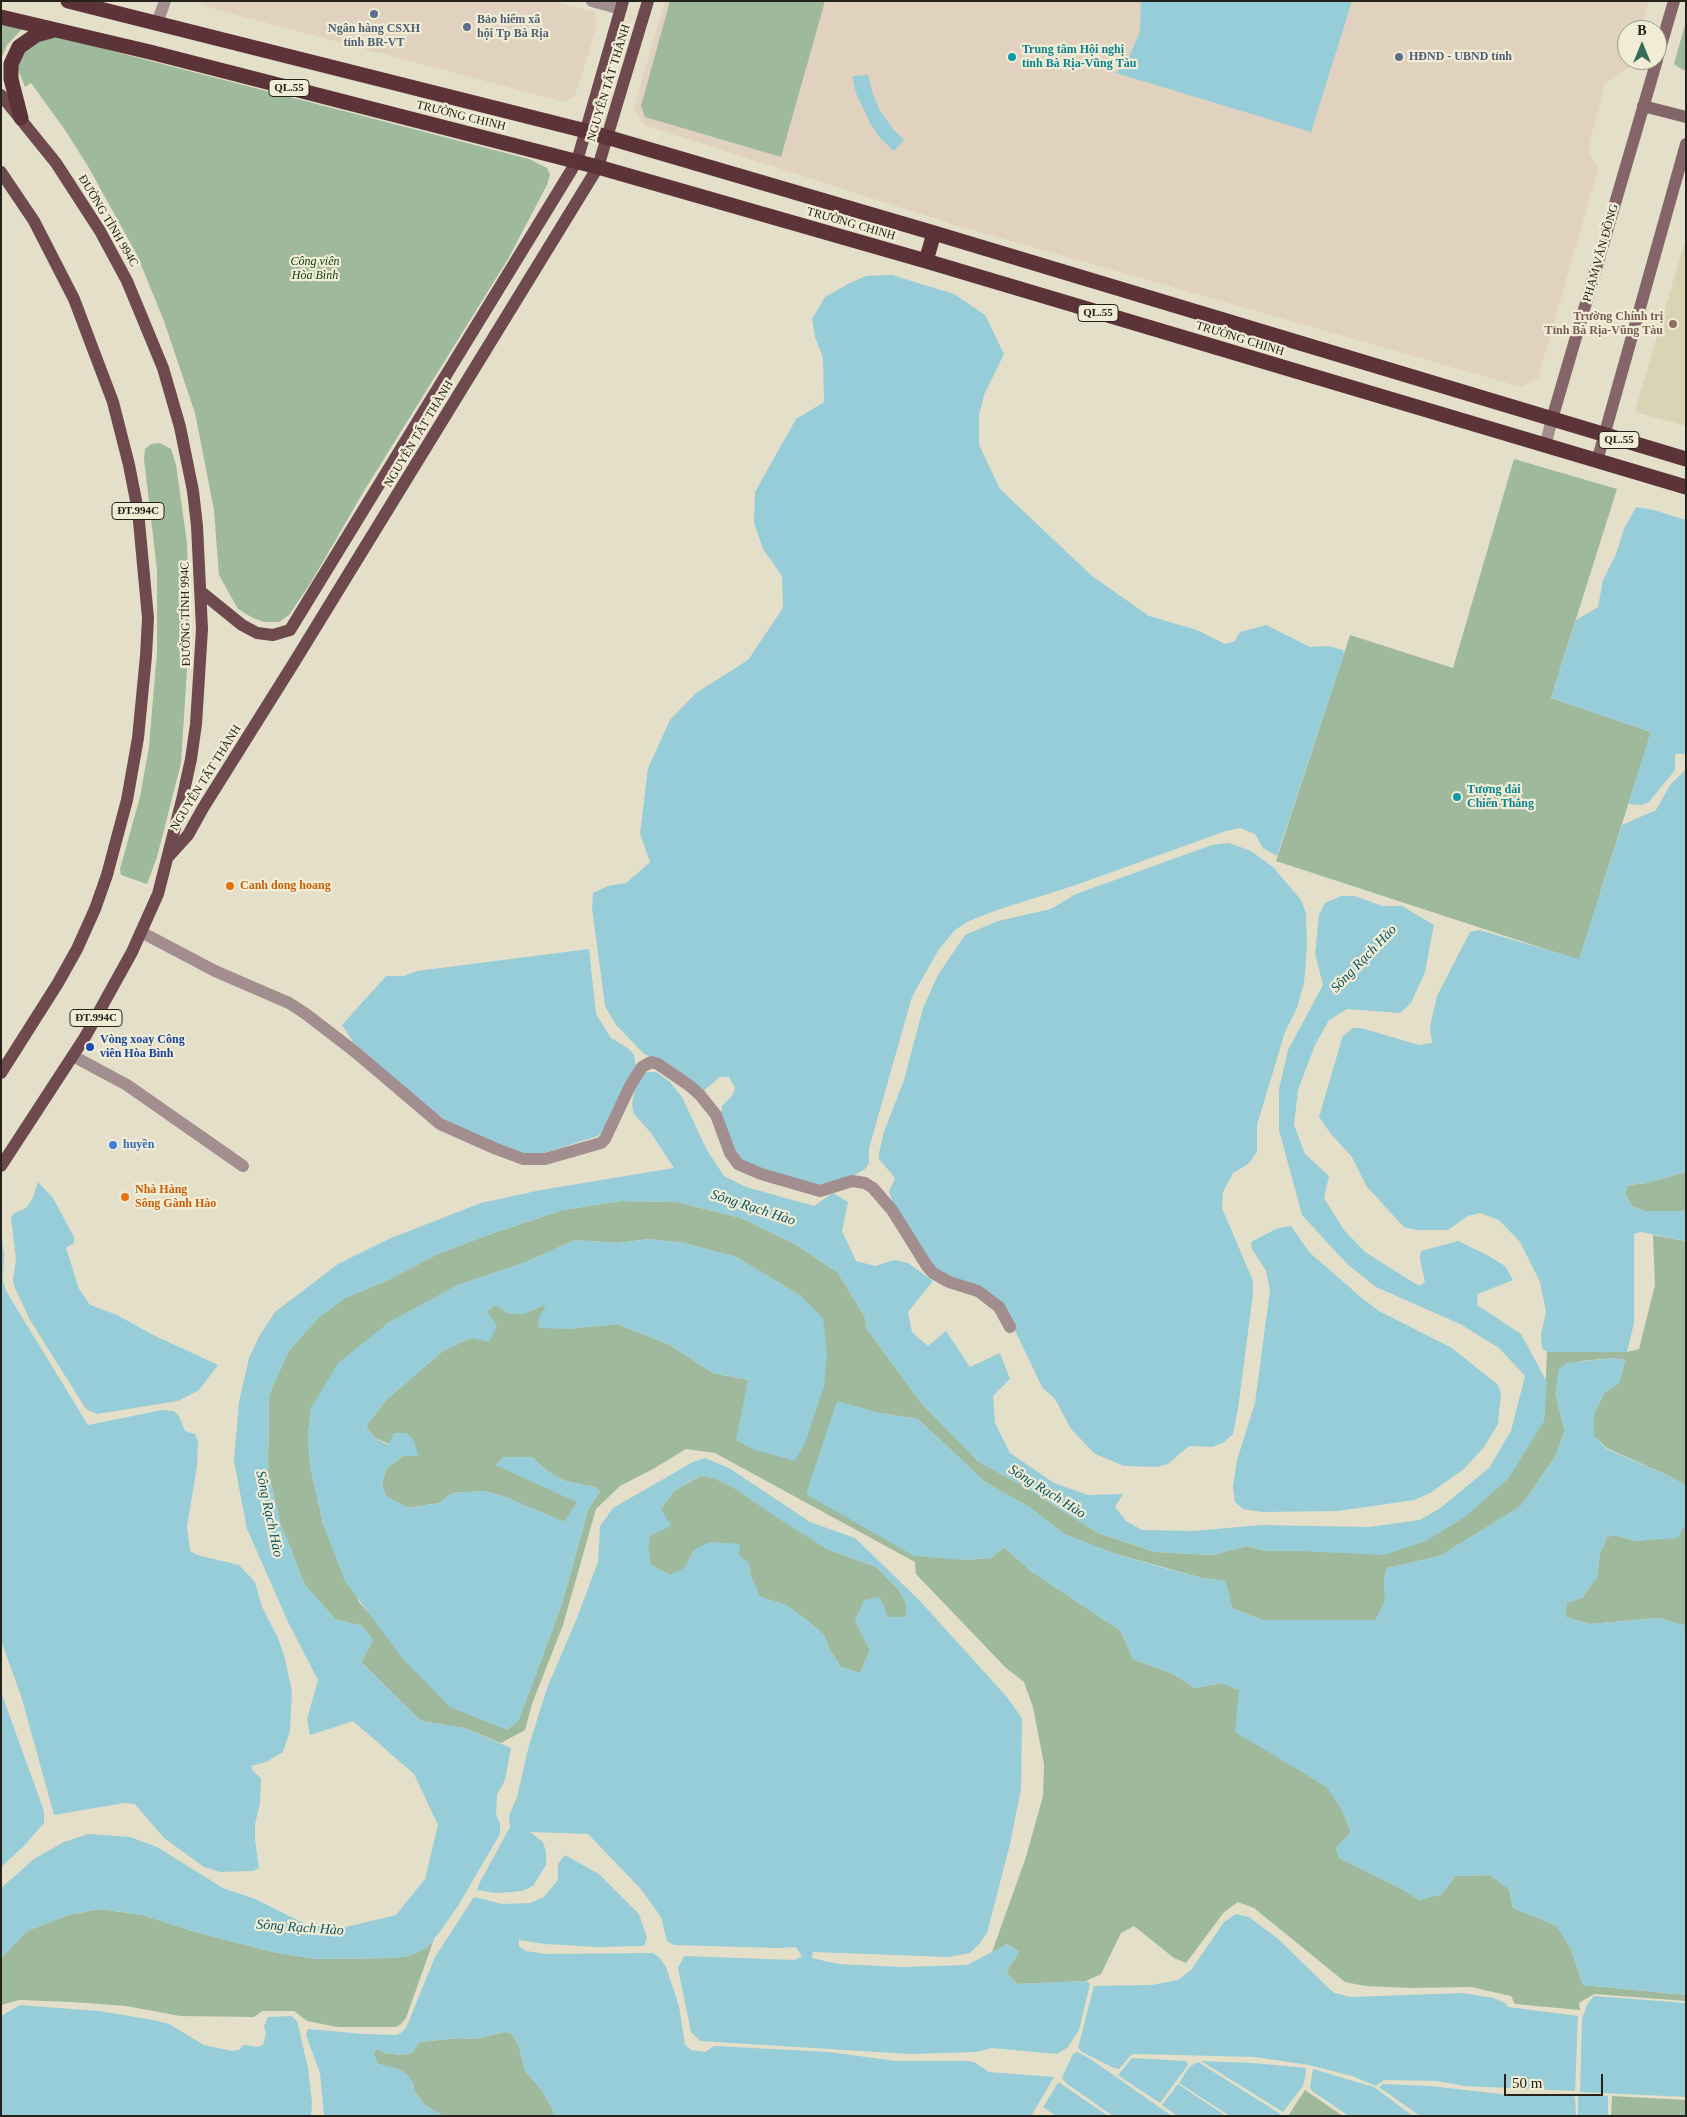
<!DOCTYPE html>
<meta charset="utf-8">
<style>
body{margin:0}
#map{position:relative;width:1687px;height:2117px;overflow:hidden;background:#e4dfc8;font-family:Georgia,serif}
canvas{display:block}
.frame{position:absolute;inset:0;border:2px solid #24221a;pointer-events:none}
.north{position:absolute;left:1617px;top:20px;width:50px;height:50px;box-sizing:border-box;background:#f1ecd5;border:1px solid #9f9b8a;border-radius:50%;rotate:0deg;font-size:14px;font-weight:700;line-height:20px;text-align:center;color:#24221a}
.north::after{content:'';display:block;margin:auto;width:18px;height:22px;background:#346e56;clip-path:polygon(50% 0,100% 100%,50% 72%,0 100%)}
.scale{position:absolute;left:1504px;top:2074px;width:99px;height:22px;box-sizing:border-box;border:2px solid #24221a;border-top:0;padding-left:6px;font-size:15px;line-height:18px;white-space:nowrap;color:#24221a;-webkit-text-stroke:4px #f1ecd5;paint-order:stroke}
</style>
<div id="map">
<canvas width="1687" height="2117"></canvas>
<div class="frame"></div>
<div class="north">B</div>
<div class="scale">50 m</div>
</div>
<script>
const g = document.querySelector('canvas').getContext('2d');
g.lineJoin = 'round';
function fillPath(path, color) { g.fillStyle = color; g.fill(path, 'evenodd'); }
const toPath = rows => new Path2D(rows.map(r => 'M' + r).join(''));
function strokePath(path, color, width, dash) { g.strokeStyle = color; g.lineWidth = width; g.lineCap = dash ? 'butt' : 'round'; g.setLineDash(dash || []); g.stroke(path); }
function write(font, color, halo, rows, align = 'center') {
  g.font = font + ' Georgia,serif'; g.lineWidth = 4.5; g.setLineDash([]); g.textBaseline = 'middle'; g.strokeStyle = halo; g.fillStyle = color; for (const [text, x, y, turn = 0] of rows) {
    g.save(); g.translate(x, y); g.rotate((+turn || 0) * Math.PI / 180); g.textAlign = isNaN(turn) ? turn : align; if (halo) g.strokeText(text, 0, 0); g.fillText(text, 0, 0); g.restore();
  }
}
const commercial = toPath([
 [200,1,553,1,594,12,597,25,575,96,564,102,203,6],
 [665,1,1649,1,1641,30,1627,30,1627,60,1632,60,1630,67,1605,83,1588,149,1598,169,1538,378,1521,387,952,224,644,125,634,107]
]);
const built = toPath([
 [1686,237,1686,426,1635,412]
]);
const green = toPath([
 [670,1,825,1,781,157,645,117,641,106],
 [1686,21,1686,70,1683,70,1674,64],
 [1,22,23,28,7,45,1,59],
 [58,37,529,159,547,168,550,175,547,185,508,259,364,491,310,584,289,615,279,622,264,622,253,618,238,609,219,575,214,510,195,413,164,321,137,255,89,168,65,130,31,83,25,87,17,67,31,40],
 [160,443,171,449,176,465,187,543,189,639,181,763,157,857,147,884,121,875,120,869,140,797,149,747,157,652,157,570,144,459,145,449,151,444],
 [1514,459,1617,489,1551,698,1651,732,1579,960,1276,861,1350,635,1453,668],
 [1686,1172,1686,1211,1644,1211,1632,1206,1625,1194,1628,1185,1646,1183],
 [621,1201,677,1202,741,1218,795,1244,838,1273,865,1317,867,1329,921,1403,979,1462,1025,1487,1098,1533,1155,1552,1213,1555,1247,1546,1266,1551,1300,1551,1426,1541,1544,1421,1547,1352,1627,1352,1639,1349,1655,1285,1653,1235,1686,1241,1686,1486,1671,1477,1607,1448,1594,1436,1594,1414,1604,1393,1619,1383,1625,1360,1614,1358,1580,1361,1555,1393,1565,1431,1555,1457,1521,1506,1440,1556,1387,1568,1384,1578,1385,1600,1376,1620,1262,1620,1232,1608,1225,1581,1202,1578,1113,1553,1064,1534,1031,1508,985,1482,918,1419,880,1413,964,1560,991,1558,1004,1547,1031,1571,1121,1631,1133,1659,1175,1675,1195,1688,1222,1683,1239,1690,1299,1769,1328,1788,1342,1810,1351,1832,1336,1848,1339,1858,1400,1888,1419,1900,1442,1894,1455,1876,1490,1875,1509,1889,1513,1908,1557,1926,1571,1949,1583,1985,1686,1995,1686,2001,1594,1994,1579,2003,1580,2010,1515,2004,1511,1996,1471,1987,1410,1988,1365,1986,1345,1982,1254,1908,1238,1902,1224,1912,1186,1963,1174,1958,1134,1926,1121,1933,1101,1974,1086,1981,1017,1984,1006,1972,1019,1952,1007,1944,991,1955,1026,1857,1043,1796,1044,1764,1033,1707,1024,1682,1006,1668,916,1574,915,1562,715,1453,686,1449,653,1469,620,1486,596,1509,563,1625,532,1704,525,1730,501,1743,464,1728,421,1721,361,1662,373,1640,362,1626,335,1619,305,1585,280,1522,268,1471,269,1395,288,1352,317,1319,345,1298,384,1282,438,1254,485,1236,563,1210],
 [649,1239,684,1243,736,1257,801,1296,746,1397,748,1380,713,1373,668,1344,617,1324,567,1329,547,1304,523,1314,510,1314,495,1305,487,1311,471,1338,443,1351,386,1400,366,1426,375,1438,418,1456,403,1456,386,1469,382,1484,386,1496,408,1508,439,1503,452,1493,483,1491,503,1496,564,1522,578,1502,496,1465,504,1457,532,1457,547,1471,565,1481,595,1487,600,1491,588,1510,562,1604,519,1719,507,1730,376,1621,359,1602,323,1524,310,1465,308,1436,311,1408,388,1323,458,1285,526,1262,575,1240,617,1243],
 [700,1476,714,1478,734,1488,827,1549,876,1567,898,1589,906,1603,906,1617,855,1621,870,1650,860,1673,841,1667,830,1650,824,1635,808,1621,786,1605,760,1597,750,1574,749,1563,694,1550,685,1568,670,1575,651,1565,648,1547,650,1535,661,1509,674,1491],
 [1686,1523,1686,1626,1658,1618,1590,1624,1565,1617,1567,1603,1583,1597,1597,1577,1600,1553,1607,1537,1614,1535,1635,1541,1656,1539,1683,1527],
 [100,1909,143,1915,195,1932,273,1952,316,1959,392,1958,409,1956,425,1949,434,1939,406,2018,401,2024,396,2027,337,2027,307,2021,294,2011,262,2011,254,2017,180,2016,126,2006,72,2002,19,2000,1,2005,1,1958,27,1931,68,1915],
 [505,2032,511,2033,519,2046,525,2071,541,2089,553,2110,554,2116,443,2116,425,2105,415,2092,412,2081,388,2067,378,2064,375,2061,374,2053,376,2049,385,2053,401,2055,412,2053,420,2042,459,2038,475,2039],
 [1305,2090,1343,2116,1288,2116],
 [1612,2096,1686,2100,1686,2116,1611,2116]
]);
const water = toPath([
 [1141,1,1352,1,1311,132,1116,73,1130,55,1140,31],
 [868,75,873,94,880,111,894,130,904,140,894,151,881,139,871,125,856,93,852,76],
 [892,275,954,294,985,315,1004,354,984,395,979,415,979,445,1000,489,1092,576,1149,616,1197,630,1225,644,1235,641,1240,632,1266,625,1310,647,1328,646,1343,650,1344,654,1277,856,1263,848,1255,834,1240,828,1226,831,1073,886,997,910,969,921,955,930,939,949,912,997,869,1148,869,1163,865,1169,851,1177,815,1186,743,1162,731,1148,721,1116,722,1106,732,1096,735,1088,729,1077,720,1077,701,1093,662,1061,644,1054,616,1025,605,1006,592,908,593,893,608,886,626,883,650,862,640,834,648,768,670,720,696,693,748,660,783,608,782,576,763,549,754,523,755,492,796,419,824,402,823,357,815,337,812,319,825,297,848,284,866,276],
 [1636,507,1654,510,1686,520,1686,754,1675,754,1675,770,1649,802,1642,805,1628,804,1651,732,1551,698,1576,620,1598,607,1603,580,1616,554,1624,529],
 [1686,769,1686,1172,1646,1183,1628,1185,1625,1194,1632,1206,1644,1211,1686,1211,1686,1241,1641,1232,1634,1234,1634,1323,1627,1352,1547,1352,1542,1348,1541,1334,1546,1312,1540,1282,1520,1242,1499,1220,1480,1213,1468,1216,1448,1230,1416,1230,1404,1227,1367,1187,1352,1157,1331,1134,1319,1117,1341,1042,1343,1036,1353,1028,1361,1028,1419,1045,1432,1043,1430,1026,1437,996,1470,932,1479,930,1579,959,1622,825,1656,810,1670,785],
 [1229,843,1251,851,1273,867,1301,900,1306,913,1307,947,1304,983,1297,1008,1285,1032,1257,1125,1257,1152,1248,1164,1233,1173,1223,1192,1222,1208,1253,1281,1253,1294,1238,1409,1233,1434,1224,1442,1213,1447,1189,1446,1168,1464,1157,1467,1124,1466,1095,1454,1071,1429,1055,1399,1042,1387,1010,1320,992,1296,938,1272,894,1207,889,1191,895,1178,879,1159,879,1153,884,1132,904,1080,923,1008,938,975,965,935,998,921,1051,909,1076,894,1212,845],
 [1341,896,1355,896,1382,906,1402,906,1434,925,1425,972,1411,1003,1400,1013,1347,1009,1329,1020,1315,1045,1298,1090,1294,1125,1305,1154,1329,1176,1324,1198,1344,1230,1365,1252,1419,1286,1425,1282,1420,1259,1421,1251,1458,1241,1487,1255,1505,1266,1513,1280,1478,1294,1477,1305,1521,1334,1547,1382,1544,1421,1508,1479,1465,1517,1426,1541,1384,1555,1300,1551,1266,1551,1247,1546,1213,1555,1155,1552,1098,1533,1025,1487,979,1462,921,1403,867,1329,865,1317,838,1273,795,1244,741,1218,677,1202,621,1201,563,1210,485,1236,438,1254,384,1282,345,1298,317,1319,288,1352,269,1395,268,1471,280,1522,305,1585,335,1619,362,1626,373,1640,361,1662,421,1721,464,1728,511,1748,505,1780,497,1795,496,1814,500,1824,500,1834,458,1906,439,1933,425,1949,409,1956,392,1958,316,1959,273,1952,195,1932,143,1915,100,1909,68,1915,27,1931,1,1958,1,1888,34,1859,64,1842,88,1834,130,1837,157,1847,223,1888,255,1899,307,1925,341,1928,396,1915,425,1879,438,1825,414,1774,353,1721,310,1735,307,1719,318,1680,288,1622,247,1529,234,1461,239,1402,249,1358,260,1335,275,1312,338,1264,391,1238,481,1203,541,1190,674,1168,651,1133,634,1114,632,1104,635,1088,645,1072,656,1072,670,1082,682,1097,707,1150,724,1176,746,1187,814,1206,833,1193,848,1202,842,1231,856,1261,875,1266,894,1260,908,1263,933,1281,908,1312,912,1332,928,1346,946,1331,970,1367,1000,1353,1010,1379,993,1396,995,1423,1010,1453,1054,1483,1088,1495,1123,1494,1115,1507,1126,1521,1142,1530,1193,1531,1261,1525,1369,1527,1420,1520,1439,1509,1489,1468,1511,1431,1525,1376,1499,1348,1460,1324,1376,1287,1347,1264,1302,1215,1279,1130,1279,1089,1288,1050,1323,985,1315,954,1319,915,1325,903],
 [589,949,596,1014,611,1038,629,1049,634,1055,636,1066,603,1131,598,1136,544,1153,517,1154,452,1124,428,1109,353,1042,342,1025,386,976,404,976,417,971],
 [38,1182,53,1198,74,1237,74,1243,66,1248,79,1289,90,1305,117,1315,153,1335,218,1365,199,1390,178,1401,97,1414,86,1409,30,1320,15,1288,13,1280,16,1259,11,1218,13,1214,26,1208,33,1198],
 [1291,1226,1309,1252,1363,1299,1379,1311,1452,1348,1498,1385,1501,1393,1498,1424,1484,1447,1464,1469,1430,1493,1414,1500,1338,1511,1262,1512,1243,1509,1235,1502,1233,1487,1237,1460,1255,1403,1270,1290,1266,1271,1252,1249,1251,1242,1278,1228],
 [1,1229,4,1255,3,1281,6,1291,88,1425,162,1410,174,1411,179,1416,185,1431,195,1434,198,1441,197,1466,187,1527,190,1551,197,1555,239,1565,255,1582,262,1607,278,1638,284,1655,292,1691,290,1731,283,1752,266,1762,251,1766,253,1771,261,1778,260,1803,255,1824,255,1840,259,1868,253,1871,220,1872,204,1867,164,1838,135,1804,124,1803,54,1815,22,1699,1,1640],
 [649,1239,684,1243,736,1257,801,1296,823,1318,827,1353,824,1386,805,1443,795,1461,752,1449,736,1440,748,1380,713,1373,668,1344,617,1324,567,1329,539,1328,538,1320,546,1305,523,1314,510,1314,495,1305,487,1311,497,1326,489,1342,471,1338,443,1351,386,1400,366,1426,375,1438,388,1445,394,1433,406,1433,414,1440,418,1456,403,1456,386,1469,382,1484,386,1496,408,1508,439,1503,452,1493,483,1491,503,1496,564,1522,577,1502,495,1465,504,1457,532,1457,547,1471,565,1481,595,1487,600,1491,588,1510,562,1604,519,1720,507,1730,450,1707,403,1659,345,1581,323,1524,310,1465,308,1436,311,1408,338,1363,388,1323,458,1285,526,1262,575,1240,617,1243],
 [1614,1358,1625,1360,1619,1383,1604,1393,1594,1414,1594,1436,1607,1449,1671,1477,1686,1486,1686,1523,1678,1538,1635,1541,1614,1535,1607,1537,1600,1553,1597,1577,1583,1597,1567,1603,1565,1617,1590,1624,1658,1618,1686,1626,1686,1995,1583,1985,1571,1949,1557,1926,1513,1908,1509,1889,1490,1875,1455,1876,1442,1894,1419,1900,1400,1888,1339,1858,1336,1848,1351,1832,1342,1810,1328,1788,1235,1732,1239,1690,1221,1683,1195,1688,1175,1675,1133,1659,1121,1631,1031,1571,1004,1547,991,1558,964,1560,914,1556,806,1494,837,1401,880,1413,918,1419,985,1482,1031,1508,1064,1534,1113,1553,1164,1568,1202,1578,1226,1581,1232,1608,1262,1620,1376,1620,1385,1600,1384,1578,1387,1568,1440,1556,1521,1506,1555,1457,1565,1431,1555,1393,1559,1369,1567,1363],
 [705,1458,729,1468,810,1522,855,1538,920,1601,1006,1696,1022,1718,1021,1789,1010,1844,987,1933,980,1943,970,1953,949,1957,813,1952,812,1958,838,1964,903,1967,967,1965,1007,1944,1019,1952,1006,1972,1017,1984,1086,1981,1090,1984,1079,2030,1068,2047,1057,2054,991,2048,977,2052,910,2054,700,2041,691,2032,678,1968,684,1956,795,1960,802,1956,796,1947,777,1948,674,1945,667,1941,661,1917,640,1888,588,1834,530,1832,543,1842,546,1852,546,1865,533,1886,522,1891,512,1892,496,1893,477,1890,480,1882,510,1827,509,1816,517,1797,528,1749,547,1688,577,1618,598,1562,600,1526,613,1508,693,1462],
 [699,1476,714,1478,734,1488,776,1517,827,1549,876,1567,898,1589,906,1603,906,1617,888,1617,880,1597,864,1600,855,1621,870,1650,860,1673,841,1667,830,1650,824,1635,808,1621,786,1605,760,1597,750,1574,749,1563,739,1555,740,1544,710,1542,694,1550,685,1568,670,1575,651,1565,648,1547,650,1536,671,1526,661,1509,674,1491],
 [1,1692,44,1811,44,1823,24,1846,1,1867],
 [565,1855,599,1874,639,1914,647,1938,644,1946,597,1947,545,1944,519,1940,519,1946,526,1951,545,1954,652,1953,659,1957,666,1967,679,2006,685,2045,691,2050,705,2052,714,2046,829,2052,896,2061,968,2061,974,2062,989,2072,1054,2077,1031,2116,554,2116,553,2110,541,2089,525,2071,519,2046,511,2033,505,2032,475,2039,459,2038,420,2042,412,2053,401,2055,385,2053,376,2049,374,2053,378,2064,399,2069,407,2074,412,2081,415,2092,425,2105,443,2116,324,2116,320,2073,306,2035,308,2029,364,2034,396,2035,401,2033,406,2028,435,1957,474,1897,502,1904,531,1903,544,1897,558,1880,558,1864],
 [1236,1914,1249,1917,1277,1938,1334,1993,1351,1997,1463,1993,1494,1998,1505,2003,1508,2007,1578,2016,1575,2091,1464,2086,1437,2081,1384,2080,1376,2086,1352,2076,1309,2065,1255,2057,1135,2054,1131,2055,1119,2069,1114,2068,1082,2052,1078,2048,1094,1986,1152,1985,1178,1980,1191,1970,1224,1922],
 [1594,1996,1686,2003,1686,2097,1580,2092,1582,2019,1588,2003],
 [20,2005,99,2011,154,2020,169,2024,204,2045,232,2051,239,2050,242,2046,245,2045,257,2047,263,2045,266,2033,264,2026,268,2017,291,2016,297,2021,308,2068,312,2102,311,2116,1,2116,1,2016],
 [1077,2052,1089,2058,1172,2116,1113,2116,1066,2083,1062,2078,1073,2054],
 [1132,2058,1186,2061,1188,2065,1160,2103,1119,2076,1119,2074],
 [1201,2061,1253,2063,1306,2068,1306,2072,1303,2086,1283,2112],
 [1198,2062,1282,2115,1230,2116,1179,2083,1189,2067],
 [1313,2069,1374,2087,1413,2116,1349,2116,1312,2091,1310,2087],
 [1058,2083,1060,2083,1108,2116,1056,2116,1043,2107],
 [1178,2084,1226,2116,1177,2116,1162,2105],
 [1383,2084,1430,2086,1509,2095,1571,2095,1575,2097,1576,2116,1420,2116,1379,2087],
 [1578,2095,1608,2096,1608,2116,1578,2116]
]);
const street = toPath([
 [592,1,621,9],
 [157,23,165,1],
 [1545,446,1552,419],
 [141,932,215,971,289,1003,306,1014,354,1051,440,1124,494,1148,523,1159,545,1159,601,1143,605,1139,630,1086,642,1067,651,1062,658,1064,690,1086,700,1095,716,1115,730,1153,738,1164,761,1174,820,1191,852,1181,865,1183,873,1188,892,1210,927,1266,933,1273,949,1282,978,1291,999,1307,1010,1327],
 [73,1056,127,1085,243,1166]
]);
const secondary = toPath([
 [1657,59,1674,1],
 [1643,106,1686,117],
 [1552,419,1657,60],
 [1597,461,1686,144]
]);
const primary = toPath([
 [1,95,56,163,100,231,127,281,163,368,180,427,193,491,197,526,202,629,196,724,191,759,182,800,158,894,132,952,85,1037,1,1166],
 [1,172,34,221,74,299,113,402,129,465,138,511,148,618,146,656,138,738,127,800,107,875,95,909,77,949,58,983,1,1073],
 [200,591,242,625,257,633,273,635,290,630,577,161,623,1],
 [169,856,188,835,203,808,295,661,598,167,648,1]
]);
const highway = toPath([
 [68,1,586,131,934,233,1686,459],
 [1,17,150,52,598,167,926,261,1686,487],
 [21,118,11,79,11,64,19,47,36,35,54,30],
 [926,261,934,233]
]);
const markers = [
 [374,14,5,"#5c6f8a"],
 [467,27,5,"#5c6f8a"],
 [1012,57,5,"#0f9aa8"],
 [1399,57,5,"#5c6f8a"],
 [1673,324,5,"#8d6e63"],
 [1457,797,5,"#0f9aa8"],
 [230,886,5,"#e8710a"],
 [90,1047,5,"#1a4fb4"],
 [113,1145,5,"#3f7fe0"],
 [125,1197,5,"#e8710a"]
];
const shields = [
 [289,88,40],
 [1098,313,40],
 [1619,440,40],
 [138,511,52],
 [96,1018,52]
];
const shieldNames = [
 ["QL.55",289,88],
 ["QL.55",1098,313],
 ["QL.55",1619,440],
 ["ĐT.994C",138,511],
 ["ĐT.994C",96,1018]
];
const serviceNames = [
 ["Bảo hiểm xã",477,20],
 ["hội Tp Bà Rịa",477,34],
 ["Ngân hàng CSXH",374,29,"center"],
 ["tỉnh BR-VT",374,43,"center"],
 ["HĐND - UBND tỉnh",1409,57]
];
const cultureNames = [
 ["Trung tâm Hội nghị",1022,50],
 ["tỉnh Bà Rịa-Vũng Tàu",1022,64],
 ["Tượng đài",1467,790],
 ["Chiến Thắng",1467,804]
];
const streetNames = [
 ["NGUYỄN TẤT THÀNH",609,83,-73],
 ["TRƯỜNG CHINH",461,116,14],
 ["ĐƯỜNG TỈNH 994C",108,221,59],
 ["TRƯỜNG CHINH",851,224,16],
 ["PHẠM VĂN ĐỒNG",1601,253,-74],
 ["TRƯỜNG CHINH",1240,339,17],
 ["NGUYỄN TẤT THÀNH",419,434,-59],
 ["ĐƯỜNG TỈNH 994C",186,614,-91],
 ["NGUYỄN TẤT THÀNH",206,778,-58]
];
const parkNames = [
 ["Công viên",315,262],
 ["Hòa Bình",315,276]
];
const educationNames = [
 ["Trường Chính trị",1663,317],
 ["Tỉnh Bà Rịa-Vũng Tàu",1663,331]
];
const foodNames = [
 ["Canh dong hoang",240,886],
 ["Nhà Hàng",135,1190],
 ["Sông Gành Hào",135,1204]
];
const transitNames = [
 ["Vòng xoay Công",100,1040],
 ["viên Hòa Bình",100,1054]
];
const shopNames = [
 ["huyền",123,1145]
];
const waterNames = [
 ["Sông Rạch Hào",1364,959,-46],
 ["Sông Rạch Hào",753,1208,18],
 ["Sông Rạch Hào",1047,1492,32],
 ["Sông Rạch Hào",269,1514,78],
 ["Sông Rạch Hào",300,1928,4]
];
fillPath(commercial, '#e1d2bf');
fillPath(built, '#dad3b5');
fillPath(green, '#9fb99d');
fillPath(water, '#97cdd9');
strokePath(street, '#a28d8f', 12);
strokePath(secondary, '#84666a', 12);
strokePath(primary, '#6e4a4f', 12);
strokePath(highway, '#5b3339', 15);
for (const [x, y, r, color] of markers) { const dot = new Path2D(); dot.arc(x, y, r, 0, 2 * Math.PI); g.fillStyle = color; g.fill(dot); strokePath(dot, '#f1ecd5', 2); }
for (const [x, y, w] of shields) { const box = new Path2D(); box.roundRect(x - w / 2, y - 8.5, w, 17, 4); g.fillStyle = '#f1ecd5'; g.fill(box); strokePath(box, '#24221a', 1); }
write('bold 11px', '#24221a', null, shieldNames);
write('bold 12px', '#4e5e75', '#f1ecd5', serviceNames, 'left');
write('bold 12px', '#0d838f', '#f1ecd5', cultureNames, 'left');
write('12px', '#24221a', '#f1ecd5', streetNames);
write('italic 12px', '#134013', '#f1ecd5', parkNames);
write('bold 12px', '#785e54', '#f1ecd5', educationNames, 'right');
write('bold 12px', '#c56008', '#f1ecd5', foodNames, 'left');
write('bold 12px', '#164399', '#f1ecd5', transitNames, 'left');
write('bold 12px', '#366cbe', '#f1ecd5', shopNames, 'left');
write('italic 14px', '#055462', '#f1ecd5', waterNames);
</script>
